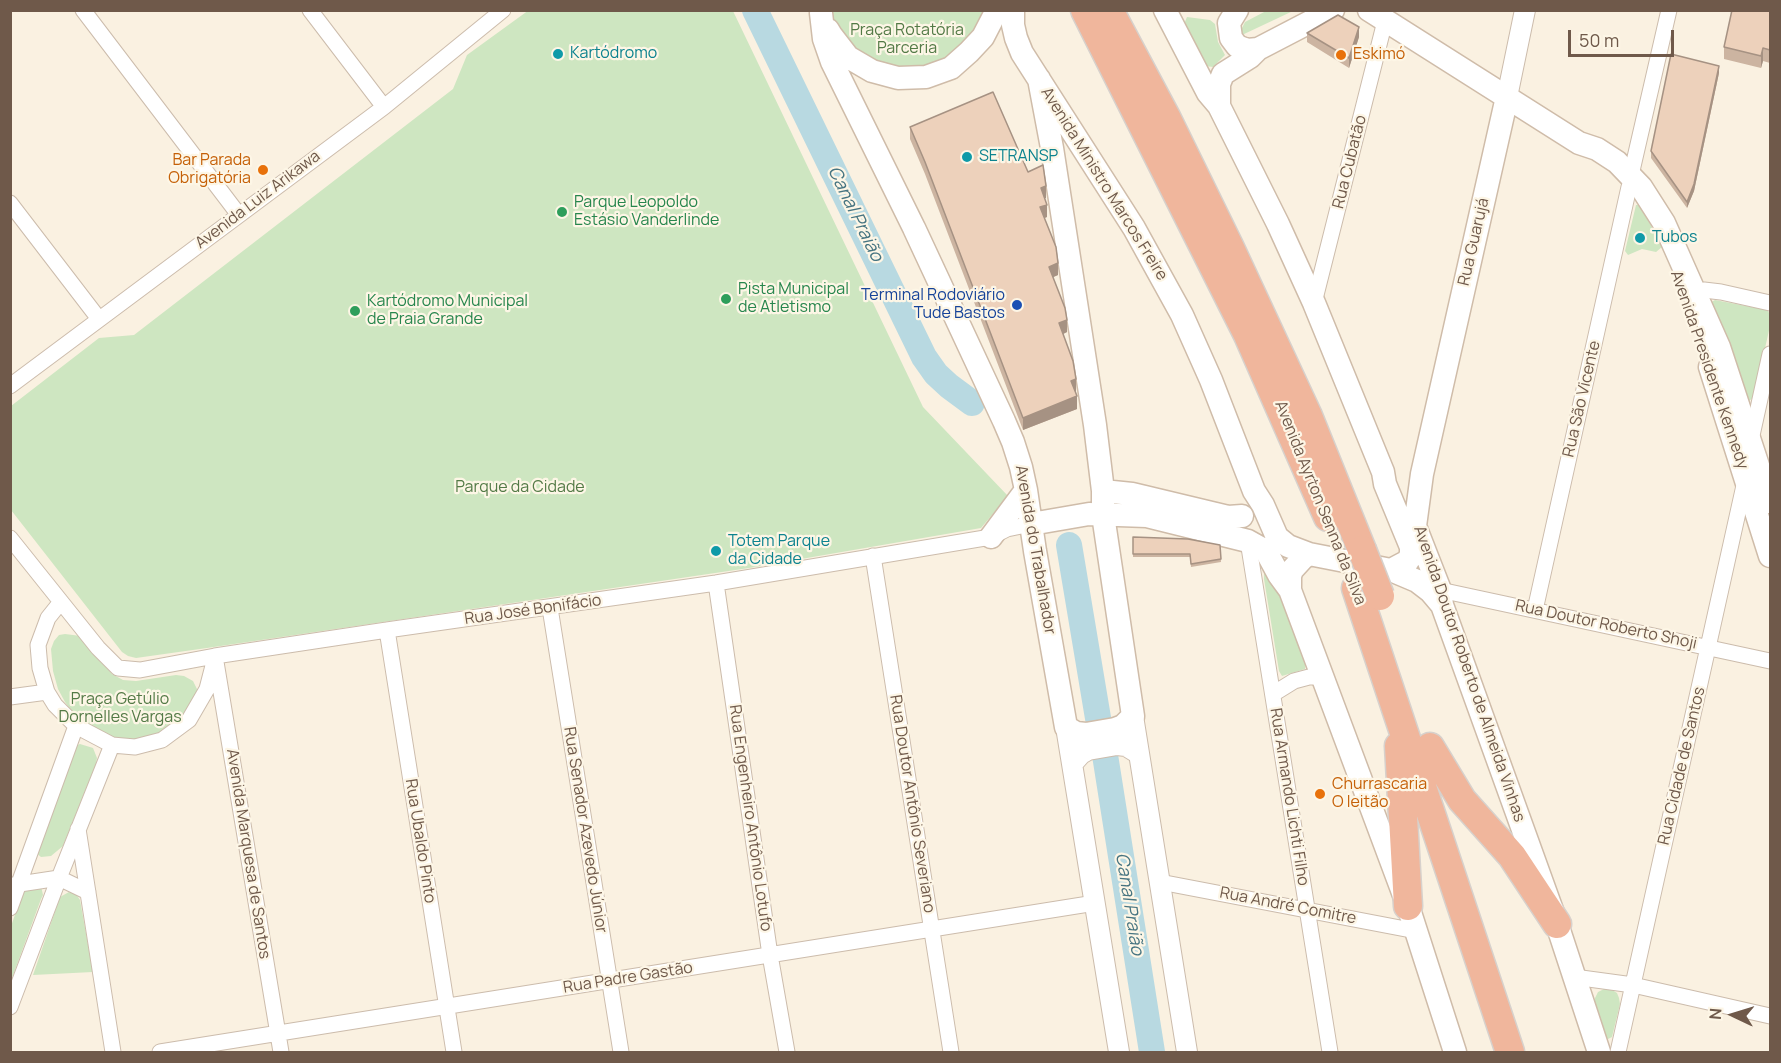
<!DOCTYPE html>
<meta charset="utf-8">
<style>
body{margin:0}
#map{position:relative;width:1781px;height:1063px;overflow:hidden;background:#faf1e1;font-family:Manrope,sans-serif}
canvas{display:block}
.frame{position:absolute;inset:0;border:12px solid #6f594a;pointer-events:none}
.north{position:absolute;left:1703px;top:985px;width:60px;height:60px;-webkit-text-stroke:4px #fdf6e6;paint-order:stroke;rotate:274deg;font-size:16px;font-weight:700;line-height:24px;text-align:center;color:#6f594a}
.north::after{content:'';display:block;margin:auto;width:21px;height:27px;background:#6f594a;clip-path:polygon(50% 0,100% 100%,50% 72%,0 100%)}
.scale{position:absolute;left:1568px;top:30px;width:106px;height:27px;box-sizing:border-box;border:3px solid #6f594a;border-top:0;padding-left:8px;font-size:18px;line-height:21px;white-space:nowrap;color:#6f594a;-webkit-text-stroke:4px #fdf6e6;paint-order:stroke}
</style>
<div id="map">
<canvas width="1781" height="1063"></canvas>
<div class="frame"></div>
<div class="north">N</div>
<div class="scale">50 m</div>
</div>
<script>
const g = document.querySelector('canvas').getContext('2d');
g.lineJoin = 'round';
function fillPath(path, color) { g.fillStyle = color; g.fill(path, 'evenodd'); }
const toPath = rows => new Path2D(rows.map(r => 'M' + r).join(''));
function strokePath(path, color, width, dash) { g.strokeStyle = color; g.lineWidth = width; g.lineCap = dash ? 'butt' : 'round'; g.setLineDash(dash || []); g.stroke(path); }
function write(font, color, halo, rows, align = 'center') {
  g.font = font + ' Manrope,sans-serif'; g.lineWidth = 4.5; g.setLineDash([]); g.textBaseline = 'middle'; g.strokeStyle = halo; g.fillStyle = color; for (const [text, x, y, turn = 0] of rows) {
    g.save(); g.translate(x, y); g.rotate((+turn || 0) * Math.PI / 180); g.textAlign = isNaN(turn) ? turn : align; if (halo) g.strokeText(text, 0, 0); g.fillText(text, 0, 0); g.restore();
  }
}
const green = toPath([
 [529,10,733,11,923,407,1008,496,981,528,749,568,207,648,136,658,128,656,122,652,11,510,11,406,99,338,134,335,453,89,467,55],
 [830,11,985,11,970,41,950,58,927,68,901,70,876,64,854,50,838,31],
 [1266,11,1293,11,1242,35,1241,30,1245,22],
 [1187,17,1210,20,1215,24,1218,42,1225,55,1213,67,1205,66,1184,24],
 [1636,205,1638,205,1645,214,1662,247,1656,252,1642,249,1628,255,1625,251],
 [1715,300,1767,310,1770,314,1770,326,1754,397,1749,401,1743,396,1710,303],
 [1267,571,1273,573,1306,659,1305,669,1282,676,1279,671,1264,579,1264,574],
 [65,634,81,636,112,674,123,680,136,681,176,675,184,676,193,681,198,691,184,719,167,731,149,737,136,739,121,739,111,737,77,719,65,702,58,689,53,671,51,649,54,641,59,635],
 [80,744,93,748,97,758,96,764,63,846,51,856,41,857,36,853,75,746],
 [41,886,43,895,41,899,11,981,11,926,21,898,19,890],
 [69,892,76,894,80,900,93,972,33,975,60,897],
 [1609,988,1617,993,1619,998,1620,1004,1612,1037,1608,1039,1605,1037,1595,1006,1595,998,1598,992,1604,989]
]);
const river = toPath([
 [755,10,924,357,936,374,949,386,972,403],
 [1069,545,1099,724],
 [1105,755,1152,1052]
]);
const minor = toPath([
 [83,10,239,215],
 [310,10,384,107],
 [1631,175,1669,10],
 [10,203,99,319],
 [1688,294,1704,290,1721,292,1770,303],
 [1314,303,1385,21],
 [10,386,384,107,503,10],
 [1751,440,1770,354],
 [10,538,98,648,118,668,140,670,215,656,387,630,716,583,991,537,1007,529,1031,524],
 [1248,541,1330,1052],
 [873,556,951,1052],
 [716,583,770,955,787,1052],
 [1440,590,1770,661],
 [60,603,48,618,38,645,40,668,47,692,55,705,76,726,112,745,135,747,162,740,189,720,207,689,214,662],
 [550,608,621,1052],
 [1535,610,1629,187],
 [387,630,454,1052],
 [215,656,281,1052],
 [1273,694,1294,681,1309,677,1322,677],
 [10,697,47,692],
 [78,829,113,1052],
 [1160,882,1416,931],
 [13,885,59,878,88,892],
 [10,908,76,726],
 [1574,977,1633,985,1770,1016],
 [10,1007,59,878,112,745],
 [160,1052,1095,903],
 [1618,1052,1745,481]
]);
const tertiary = toPath([
 [1507,97,1525,10],
 [1133,716,1187,1052],
 [1066,727,1119,1052],
 [1073,763,1081,754,1088,750,1117,745,1126,746,1139,754]
]);
const secondary = toPath([
 [1013,10,1013,25,1016,38,1022,53,1134,228,1182,315,1211,380,1254,491,1263,505,1277,537,1288,546,1309,554,1391,570,1417,581,1430,591,1441,604],
 [1165,10,1208,93,1219,106,1278,224,1314,303,1383,472,1385,484,1411,547,1411,554,1408,561,1391,570],
 [1237,10,1229,23,1231,38,1237,46,1247,50,1258,49],
 [1369,10,1579,143,1597,149,1617,162,1641,187,1664,223,1719,347,1770,502],
 [821,13,824,39,832,62,914,228,1004,421,1013,442,1021,467,1026,490,1035,551,1066,727,1076,733,1086,734,1115,729,1123,726,1133,716,1103,515,1103,491,1095,425,1052,148,1039,79],
 [828,30,831,35,848,57,872,71,898,78,926,77,951,68,969,52,983,37,997,10],
 [1507,97,1422,474,1415,526,1440,590,1442,605,1557,924,1599,1052],
 [1219,106,1219,84,1223,74,1250,57,1258,49,1333,10],
 [1710,367,1770,556],
 [1103,491,1132,494,1228,517,1242,516],
 [1031,524,1089,514,1147,516,1248,541,1266,551,1279,575,1290,590],
 [991,537,1026,490],
 [1309,554,1303,558,1292,570,1290,576,1290,590,1408,906,1455,1052]
]);
const motorway = toPath([
 [1085,10,1248,335,1328,517],
 [1109,10,1166,117,1230,248,1308,416,1362,550],
 [1356,588,1510,1052],
 [1399,746,1408,906],
 [1430,747,1462,800,1512,856,1557,924]
]);
const motorwayBridge = toPath([
 [1362,550,1380,596]
]);
const wall = toPath([
 [1770,10,1770,63,1763,61,1761,68,1724,59,1724,47],
 [1307,33,1359,37,1349,68,1307,42],
 [1719,73,1694,191,1687,208,1651,158,1651,151],
 [910,127,1028,172,1046,198,1045,198,1047,217,1044,218,1058,275,1053,277,1067,332,1063,334,1076,392,1075,392,1077,409,1023,430,925,174,910,139],
 [1133,537,1220,545,1221,562,1191,567,1190,557,1133,557]
]);
const shadedWall = toPath([
 [1359,27,1359,37,1349,68,1349,58],
 [1763,48,1763,61,1761,68,1761,56],
 [1719,66,1719,73,1694,191,1687,208,1687,202],
 [1046,186,1046,198,1041,200,1041,188],
 [1047,205,1047,217,1040,220,1040,207],
 [1058,263,1058,275,1049,279,1049,267],
 [1067,320,1067,332,1059,336,1059,323],
 [1076,379,1076,392,1071,394,1071,381],
 [1077,396,1077,409,1023,430,1023,418]
]);
const building = toPath([
 [1732,10,1770,10,1770,50,1763,48,1761,56,1724,47,1732,10],
 [1338,15,1359,27,1349,58,1307,33,1338,15],
 [1671,54,1719,66,1694,184,1687,202,1651,151,1671,54],
 [993,92,1028,172,1043,165,1046,186,1041,188,1047,205,1040,207,1056,247,1058,263,1049,267,1065,308,1067,320,1059,323,1073,361,1076,379,1071,381,1077,396,1023,418,925,162,910,127,993,92],
 [1133,537,1188,539,1220,545,1221,559,1191,564,1190,554,1133,554,1133,537]
]);
const markers = [
 [558,54,6,"#0f9aa8"],
 [1341,55,6,"#e8710a"],
 [967,157,6,"#0f9aa8"],
 [263,170,6,"#e8710a"],
 [562,212,6,"#2e9e5b"],
 [1640,238,6,"#0f9aa8"],
 [726,299,6,"#2e9e5b"],
 [1017,305,6,"#1a4fb4"],
 [355,311,6,"#2e9e5b"],
 [716,551,6,"#0f9aa8"],
 [1320,794,6,"#e8710a"]
];
const parkNames = [
 ["Praça Rotatória",907,31],
 ["Parceria",907,49],
 ["Parque da Cidade",520,488],
 ["Praça Getúlio",120,700],
 ["Dornelles Vargas",120,718]
];
const cultureNames = [
 ["Kartódromo",570,54],
 ["SETRANSP",979,157],
 ["Tubos",1652,238],
 ["Totem Parque",728,542],
 ["da Cidade",728,560]
];
const foodNames = [
 ["Eskimó",1353,55],
 ["Bar Parada",251,161,"right"],
 ["Obrigatória",251,179,"right"],
 ["Churrascaria",1332,785],
 ["O leitão",1332,803]
];
const streetNames = [
 ["Rua Cubatão",1350,162,-76],
 ["Avenida Ministro Marcos Freire",1104,184,58],
 ["Avenida Luiz Arikawa",258,200,-37],
 ["Rua Guarujá",1474,242,-77],
 ["Avenida Presidente Kennedy",1709,370,71],
 ["Rua São Vicente",1582,399,-77],
 ["Avenida Ayrton Senna da Silva",1320,503,68],
 ["Avenida do Trabalhador",1035,550,80],
 ["Rua José Bonifácio",533,610,-8],
 ["Rua Doutor Roberto Shoji",1606,625,12],
 ["Avenida Doutor Roberto de Almeida Vinhas",1469,674,71],
 ["Rua Cidade de Santos",1682,766,-77],
 ["Rua Armando Lichti Filho",1289,797,81],
 ["Rua Doutor Antônio Severiano",912,804,81],
 ["Rua Engenheiro Antônio Lotufo",750,818,82],
 ["Rua Senador Azevedo Júnior",585,830,81],
 ["Rua Ubaldo Pinto",420,841,81],
 ["Avenida Marquesa de Santos",248,854,81],
 ["Rua André Comitre",1288,906,11],
 ["Rua Padre Gastão",628,978,-9]
];
const leisureNames = [
 ["Parque Leopoldo",574,203],
 ["Estásio Vanderlinde",574,221],
 ["Pista Municipal",738,290],
 ["de Atletismo",738,308],
 ["Kartódromo Municipal",367,302],
 ["de Praia Grande",367,320]
];
const transitNames = [
 ["Terminal Rodoviário",1005,296],
 ["Tude Bastos",1005,314]
];
const waterNames = [
 ["Canal Praião",855,214,64],
 ["Canal Praião",1129,904,81]
];
fillPath(green, '#cee6c1');
strokePath(river, '#b8d9e1', 26);
strokePath(minor, '#ccbcac', 17);
strokePath(tertiary, '#ccbcac', 22);
strokePath(secondary, '#cfbca9', 25);
strokePath(motorway, '#d7d1cc', 31);
strokePath(minor, '#fff', 15);
strokePath(tertiary, '#fff', 20);
strokePath(secondary, '#fff', 22);
strokePath(motorway, '#f0b69c', 28);
strokePath(motorwayBridge, '#d7d1cc', 31, []);
strokePath(motorwayBridge, '#f0b69c', 28);
fillPath(wall, '#ccb4a1');
fillPath(shadedWall, '#a69283');
fillPath(building, '#edd1bb');
strokePath(building, '#a69283', 1.5);
for (const [x, y, r, color] of markers) { const dot = new Path2D(); dot.arc(x, y, r, 0, 2 * Math.PI); g.fillStyle = color; g.fill(dot); strokePath(dot, '#fdf6e6', 2); }
write('16px', '#537a46', '#fdf6e6', parkNames);
write('16px', '#0d838f', '#fdf6e6', cultureNames, 'left');
write('16px', '#c56008', '#fdf6e6', foodNames, 'left');
write('16px', '#6f594a', '#fdf6e6', streetNames);
write('16px', '#27864d', '#fdf6e6', leisureNames, 'left');
write('16px', '#164399', '#fdf6e6', transitNames, 'right');
write('italic 18px', '#467481', '#fdf6e6', waterNames);
</script>
